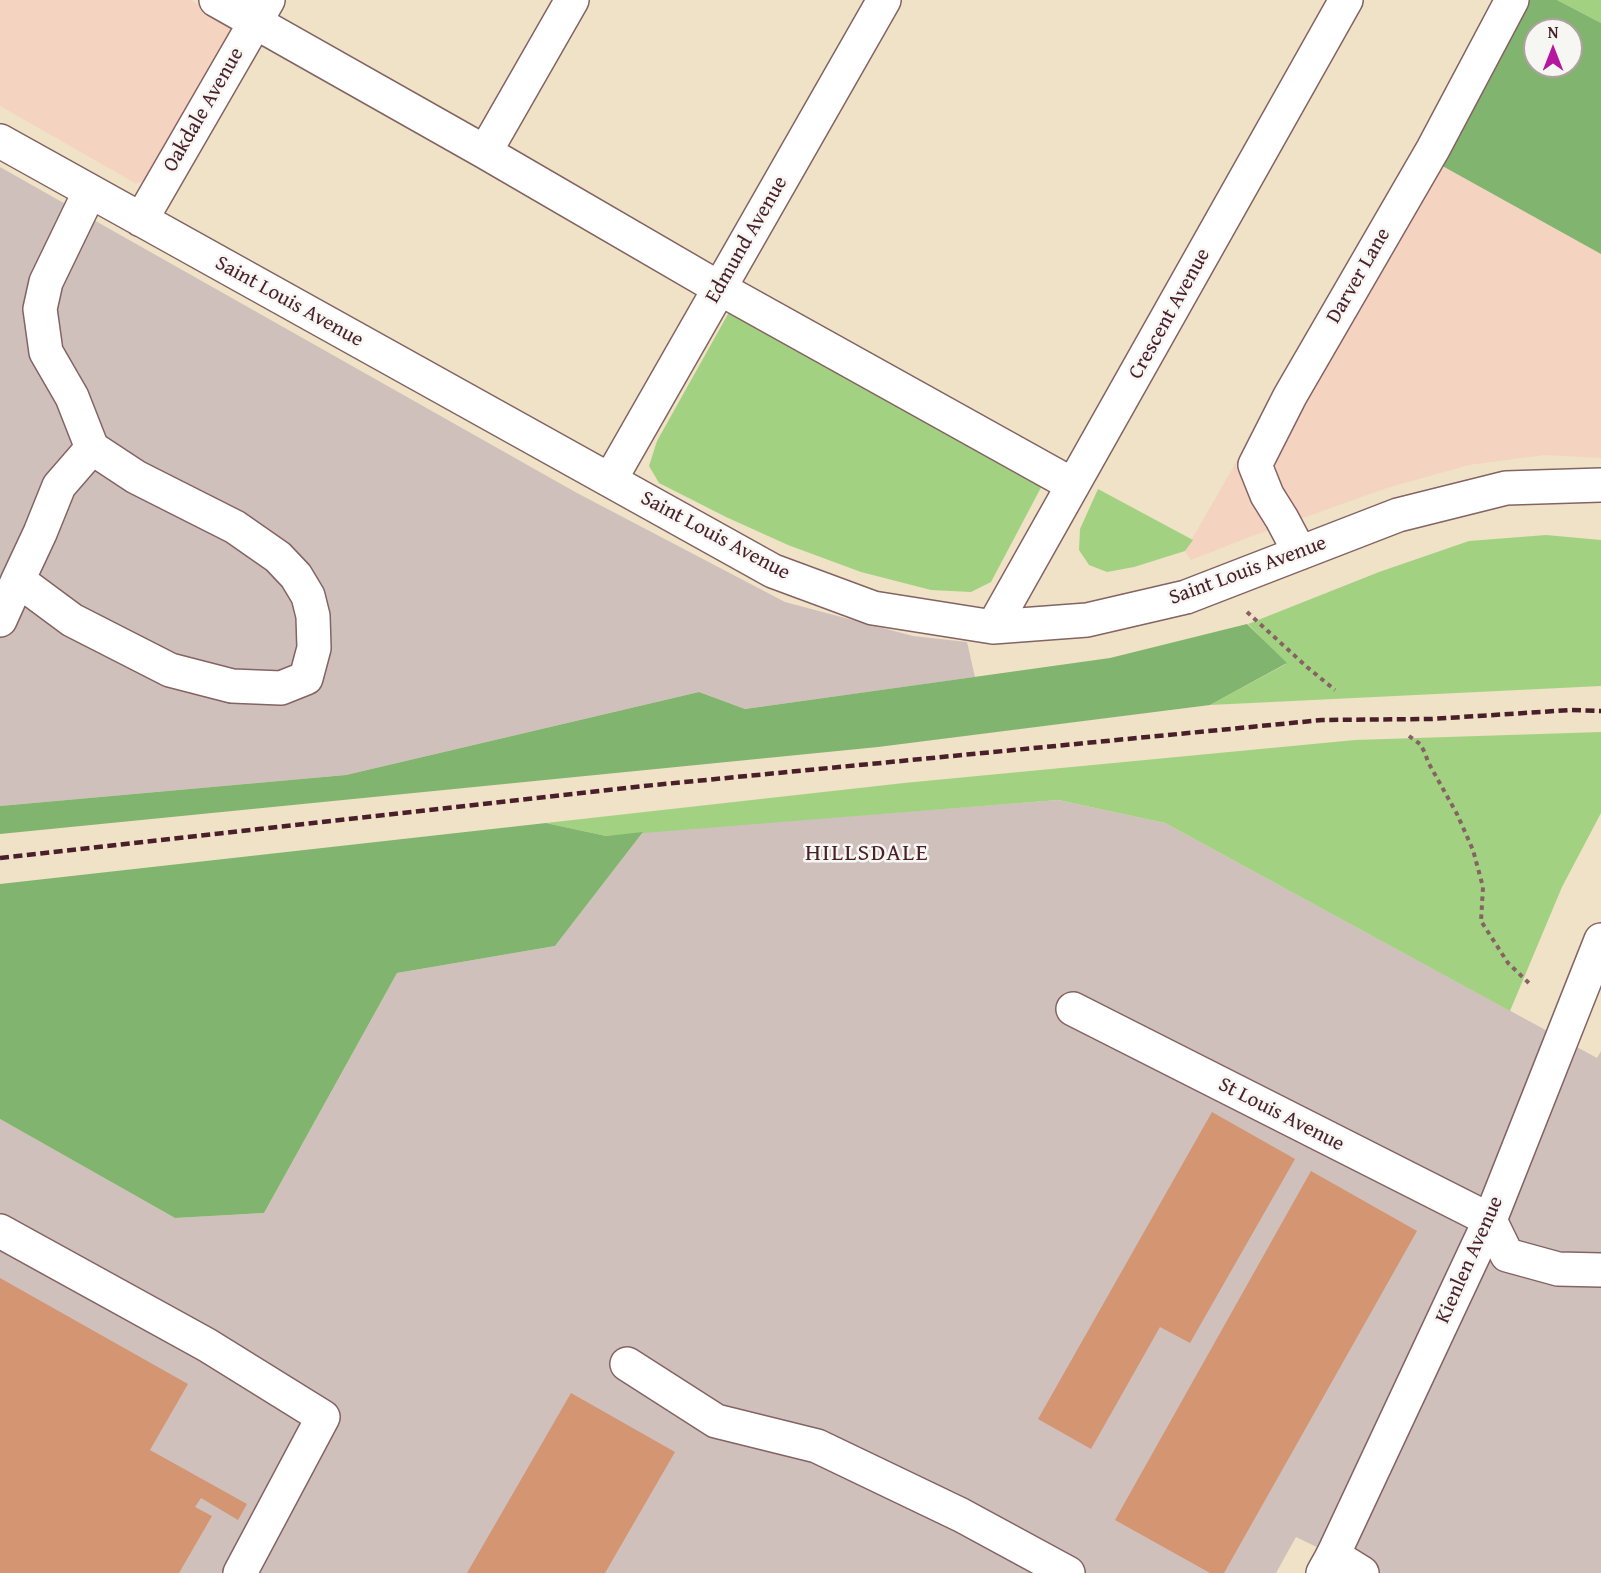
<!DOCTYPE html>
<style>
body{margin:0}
#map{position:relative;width:1601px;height:1573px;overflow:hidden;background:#efe2c7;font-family:"Gentium Book Plus",serif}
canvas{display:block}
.north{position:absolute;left:1523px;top:18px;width:60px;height:60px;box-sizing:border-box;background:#f6f6f2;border:2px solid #b1a0a2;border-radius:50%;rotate:0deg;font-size:16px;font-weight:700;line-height:24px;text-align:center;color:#4a1f2b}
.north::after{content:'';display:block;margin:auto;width:21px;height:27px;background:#b5179e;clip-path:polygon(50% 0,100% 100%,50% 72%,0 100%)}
</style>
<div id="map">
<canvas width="1601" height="1573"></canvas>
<div class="north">N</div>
</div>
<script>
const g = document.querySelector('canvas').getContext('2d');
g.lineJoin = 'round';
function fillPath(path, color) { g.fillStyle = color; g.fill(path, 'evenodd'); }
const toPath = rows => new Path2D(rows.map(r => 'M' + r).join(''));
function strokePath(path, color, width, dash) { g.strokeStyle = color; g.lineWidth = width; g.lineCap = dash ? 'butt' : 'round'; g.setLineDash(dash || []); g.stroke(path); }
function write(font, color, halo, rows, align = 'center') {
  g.font = font + ' "Gentium Book Plus",serif'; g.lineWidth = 5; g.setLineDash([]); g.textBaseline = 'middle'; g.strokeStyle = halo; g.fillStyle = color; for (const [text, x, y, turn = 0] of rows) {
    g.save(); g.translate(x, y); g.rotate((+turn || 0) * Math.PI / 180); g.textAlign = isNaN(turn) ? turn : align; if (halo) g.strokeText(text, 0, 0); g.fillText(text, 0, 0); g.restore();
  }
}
const built = toPath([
 [0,0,190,0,239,27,150,181,135,183,0,106],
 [1415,151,1601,254,1601,458,1545,455,1469,465,1387,488,1247,538,1191,560,1185,551]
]);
const industrial = toPath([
 [0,167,577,493,785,602,913,636,967,642,975,677,745,709,699,692,346,775,0,806],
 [1058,800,1165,823,1597,1058,1601,1051,1601,1573,1363,1573,1333,1555,1296,1537,1276,1573,0,1573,0,1119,175,1218,264,1213,397,973,555,946,643,832]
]);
const green = toPath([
 [1557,0,1601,0,1601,23],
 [733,305,1045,480,991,582,971,592,931,590,861,572,788,545,726,517,659,483,649,466,657,441],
 [1098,489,1193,540,1185,551,1134,567,1107,572,1089,565,1079,550,1080,529],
 [1546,535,1601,540,1601,686,1210,705,1286,664,1248,624,1379,572,1469,541],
 [1601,732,1601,813,1562,887,1510,1011,1165,823,1058,800,606,836,546,823,904,783,1355,740]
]);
const forest = toPath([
 [1528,0,1557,0,1601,23,1601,254,1437,163],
 [1535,30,1571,30,1571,66,1535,66],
 [1247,624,1287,663,1210,705,878,747,0,834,0,806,346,775,699,692,745,709,1110,658],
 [546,823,606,836,643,832,555,946,397,973,264,1213,175,1218,0,1119,0,884]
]);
const building = toPath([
 [1212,1112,1295,1159,1190,1343,1160,1327,1091,1449,1038,1419],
 [1311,1171,1417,1231,1224,1573,1210,1573,1115,1520],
 [0,1278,188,1384,150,1450,247,1504,238,1520,201,1498,195,1507,212,1516,179,1573,0,1573],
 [571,1393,675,1452,605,1573,467,1573]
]);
const path = toPath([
 [1247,612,1307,667,1335,690],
 [1409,736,1420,744,1425,753,1428,762,1457,814,1473,850,1483,887,1481,921,1508,963,1531,985]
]);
const minor = toPath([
 [216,0,485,152,719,288,1073,485],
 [0,141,773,571,873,608,993,627,1087,620,1186,597,1398,515,1506,488,1601,485],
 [485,152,572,0],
 [141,220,268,0],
 [610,480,884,0],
 [1300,553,1282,519,1267,495,1255,465,1290,396,1433,149,1512,0],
 [18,580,40,533,59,486,92,448],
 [0,620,18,580,72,620,170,670,232,686,281,688,306,678,314,648,313,616,308,596,296,576,278,557,235,527,136,477,92,448,72,397,46,352,40,309,46,282,90,191],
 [993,627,1346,0],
 [1073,1009,1490,1220,1507,1255,1558,1269,1601,1270],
 [0,1231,207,1345,323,1417,240,1573],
 [627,1364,716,1421,817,1446,961,1515,1068,1573],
 [1333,1555,1362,1573]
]);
const major = toPath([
 [1323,1573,1333,1555,1490,1220,1601,940]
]);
const rail = toPath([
 [0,858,644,786,1322,720,1431,719,1571,710,1601,711]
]);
const streetNames = [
 ["Oakdale Avenue",204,110,-60],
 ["Edmund Avenue",747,240,-60],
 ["Darver Lane",1359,276,-60],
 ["Saint Louis Avenue",289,302,29],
 ["Crescent Avenue",1170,314,-61],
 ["Saint Louis Avenue",715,536,28],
 ["Saint Louis Avenue",1248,571,-20],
 ["St Louis Avenue",1281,1115,27],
 ["Kienlen Avenue",1470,1260,-66]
];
const quarterNames = [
 ["HILLSDALE",867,854]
];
fillPath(built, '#f4d3c0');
fillPath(industrial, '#d0c0bc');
fillPath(green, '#a2d281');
fillPath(forest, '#81b46f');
fillPath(building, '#d39572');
strokePath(minor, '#846362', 36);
strokePath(major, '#846362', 36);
strokePath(path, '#846362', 4, [4.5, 4.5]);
strokePath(minor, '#fff', 33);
strokePath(major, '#fff', 33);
strokePath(rail, '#4a1f2b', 4.5, [9, 4.5]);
write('21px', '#4a1f2b', '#f6f6f2', streetNames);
g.letterSpacing = '1.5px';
write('24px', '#4a1f2b', '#f6f6f2', quarterNames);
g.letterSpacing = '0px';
</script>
